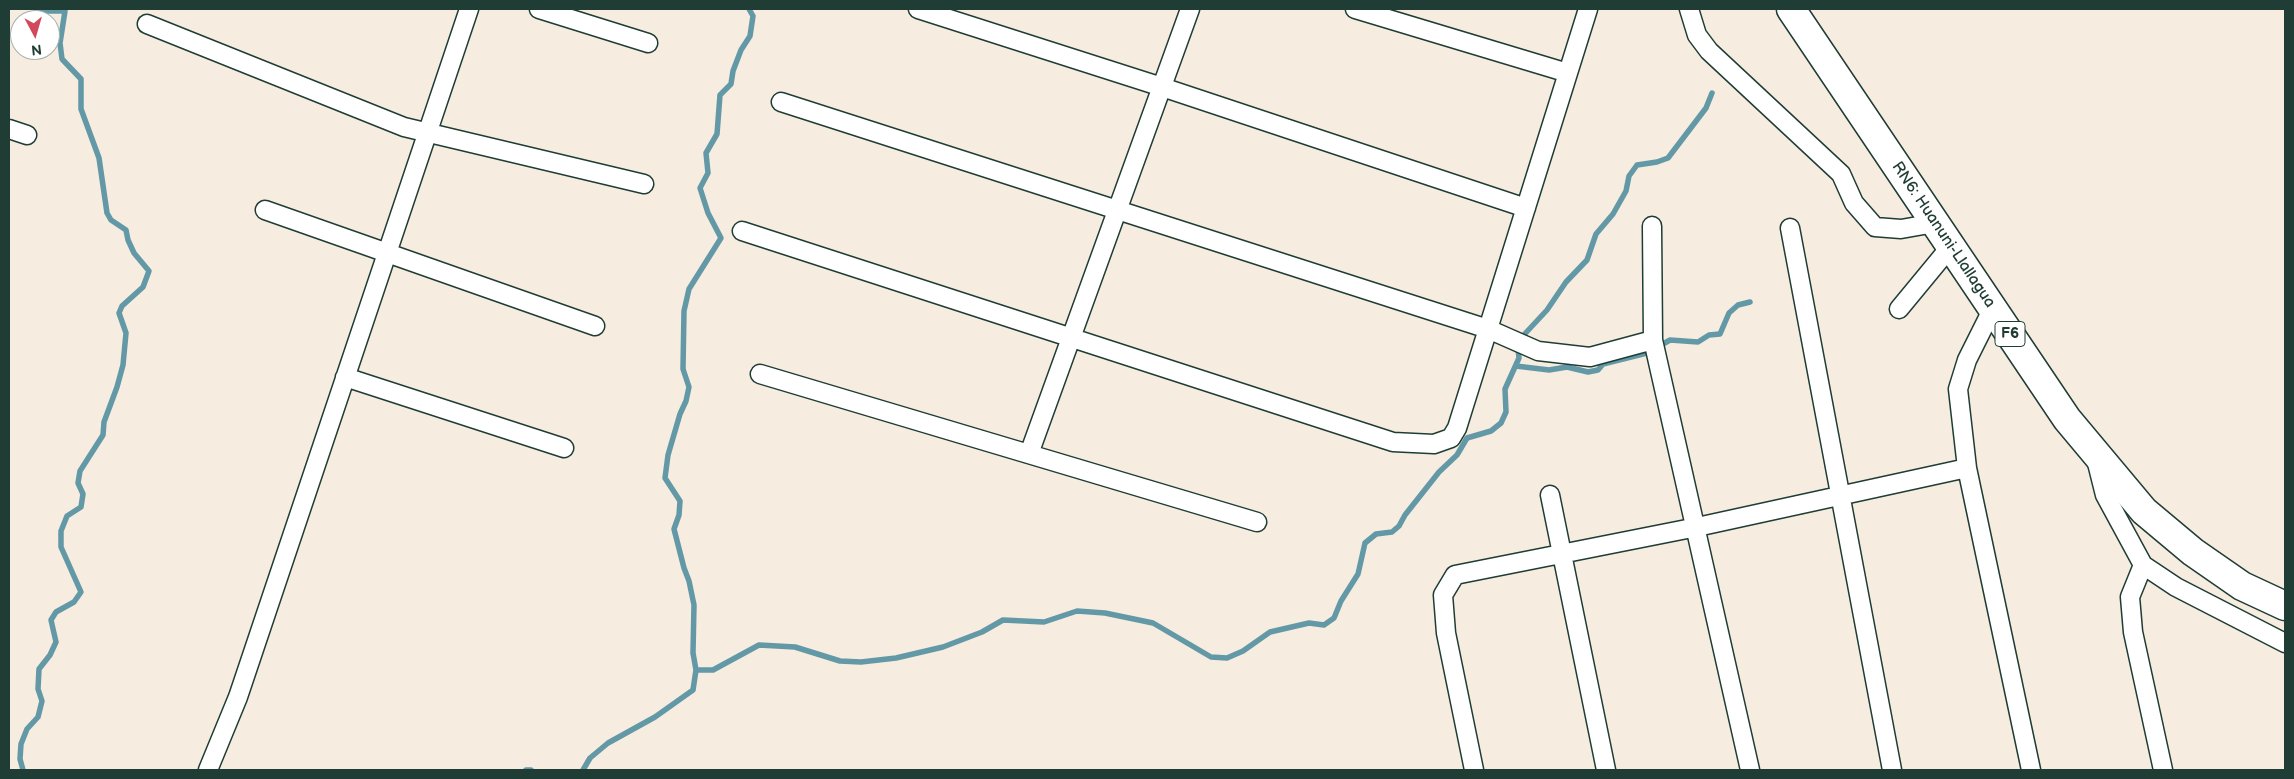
<!DOCTYPE html>
<style>
body{margin:0}
#map{position:relative;width:2294px;height:779px;overflow:hidden;background:#f6ecdf;font-family:"Balsamiq Sans",sans-serif}
canvas{display:block}
.frame{position:absolute;inset:0;border:10px solid #1f3d34;pointer-events:none}
.north{position:absolute;left:10px;top:10px;width:50px;height:50px;box-sizing:border-box;background:#fff;border:1px solid #a5b1ae;border-radius:50%;rotate:174deg;font-size:14px;font-weight:700;line-height:20px;text-align:center;color:#1f3d34}
.north::after{content:'';display:block;margin:auto;width:18px;height:22px;background:#d1495b;clip-path:polygon(50% 0,100% 100%,50% 72%,0 100%)}
</style>
<div id="map">
<canvas width="2294" height="779"></canvas>
<div class="frame"></div>
<div class="north">N</div>
</div>
<script>
const g = document.querySelector('canvas').getContext('2d');
g.lineJoin = 'round';
const toPath = rows => new Path2D(rows.map(r => 'M' + r).join(''));
function strokePath(path, color, width, dash) { g.strokeStyle = color; g.lineWidth = width; g.lineCap = dash ? 'butt' : 'round'; g.setLineDash(dash || []); g.stroke(path); }
function write(font, color, halo, rows, align = 'center') {
  g.font = font + ' "Balsamiq Sans",sans-serif'; g.lineWidth = 4.5; g.setLineDash([]); g.textBaseline = 'middle'; g.strokeStyle = halo; g.fillStyle = color; for (const [text, x, y, turn = 0] of rows) {
    g.save(); g.translate(x, y); g.rotate((+turn || 0) * Math.PI / 180); g.textAlign = isNaN(turn) ? turn : align; if (halo) g.strokeText(text, 0, 0); g.fillText(text, 0, 0); g.restore();
  }
}
const stream = toPath([
 [1516,366,1549,370,1567,367,1588,372,1598,370,1603,364,1647,353,1670,340,1698,342,1709,335,1720,334,1729,313,1738,305,1750,302],
 [696,670,713,670,759,645,795,647,840,661,861,662,896,658,943,647,982,632,1003,620,1044,622,1077,611,1105,613,1153,623,1211,657,1227,658,1243,651,1270,632,1309,623,1324,625,1334,618,1341,601,1358,574,1365,543,1376,534,1392,532,1399,526,1405,515,1439,472,1457,455,1467,438,1491,431,1501,423,1506,412,1505,389,1519,358,1518,349,1521,338,1547,310,1566,282,1587,260,1596,234,1613,214,1626,191,1629,176,1637,165,1657,162,1668,158,1706,108,1712,93],
 [23,770,20,759,21,744,27,729,38,717,42,701,38,689,39,669,50,655,56,642,51,620,56,612,74,602,81,592,61,547,61,531,67,516,81,507,83,494,78,483,80,471,103,435,104,422,117,387,123,365,126,333,119,313,122,306,143,287,149,271,134,253,128,240,126,230,111,220,107,213,99,158,81,109,81,79,62,59,60,43,65,11,41,11,40,9],
 [526,770,531,770],
 [583,770,590,758,608,743,655,717,693,690,696,670,693,653,694,605,689,581,684,568,674,529,679,515,680,501,665,478,668,455,680,414,686,401,689,387,683,369,684,311,689,289,721,238,708,213,700,188,708,173,706,153,717,134,720,95,731,84,733,71,741,50,750,36,753,16,749,9]
]);
const minor = toPath([
 [539,9,648,43],
 [918,9,1162,87,1526,208],
 [1355,9,1568,73],
 [1689,9,1697,35,1709,51,1841,174,1854,203,1875,227,1901,229,1935,223],
 [147,24,404,127,644,184],
 [781,102,1488,329,1538,351,1590,357,1653,340],
 [9,129,27,135],
 [265,210,595,326],
 [1652,226,1653,340,1750,770],
 [1790,228,1892,770],
 [742,231,1393,442,1434,444,1451,438,1457,428,1588,9],
 [1993,308,1967,360,1958,389,1967,468,2031,770],
 [1899,309,1951,246],
 [760,374,1257,522],
 [345,377,564,448],
 [1029,454,1190,9],
 [2096,459,2105,495,2143,565,2176,587,2285,643],
 [1550,495,1606,770],
 [2143,565,2130,597,2133,632,2163,770],
 [208,770,238,697,469,9],
 [1474,770,1446,633,1443,595,1455,575,1697,527,1967,468]
]);
const trunk = toPath([
 [1791,9,2067,419,2144,511,2193,552,2242,586,2285,606]
]);
const shields = [
 [2010,334,30]
];
const shieldNames = [
 ["F6",2010,334]
];
const streetNames = [
 ["RN6: Huanuni-Llallagua",1943,235,56]
];
strokePath(stream, '#6399a7', 5.5);
strokePath(minor, '#1f3d34', 21);
strokePath(trunk, '#1f3d34', 31);
strokePath(minor, '#fff', 18);
strokePath(trunk, '#fff', 28);
for (const [x, y, w] of shields) { const box = new Path2D(); box.roundRect(x - w / 2, y - 12.5, w, 25, 4); g.fillStyle = '#fff'; g.fill(box); strokePath(box, '#1f3d34', 1); }
write('bold 15px', '#1f3d34', null, shieldNames);
write('16px', '#1f3d34', '#fff', streetNames);
</script>
